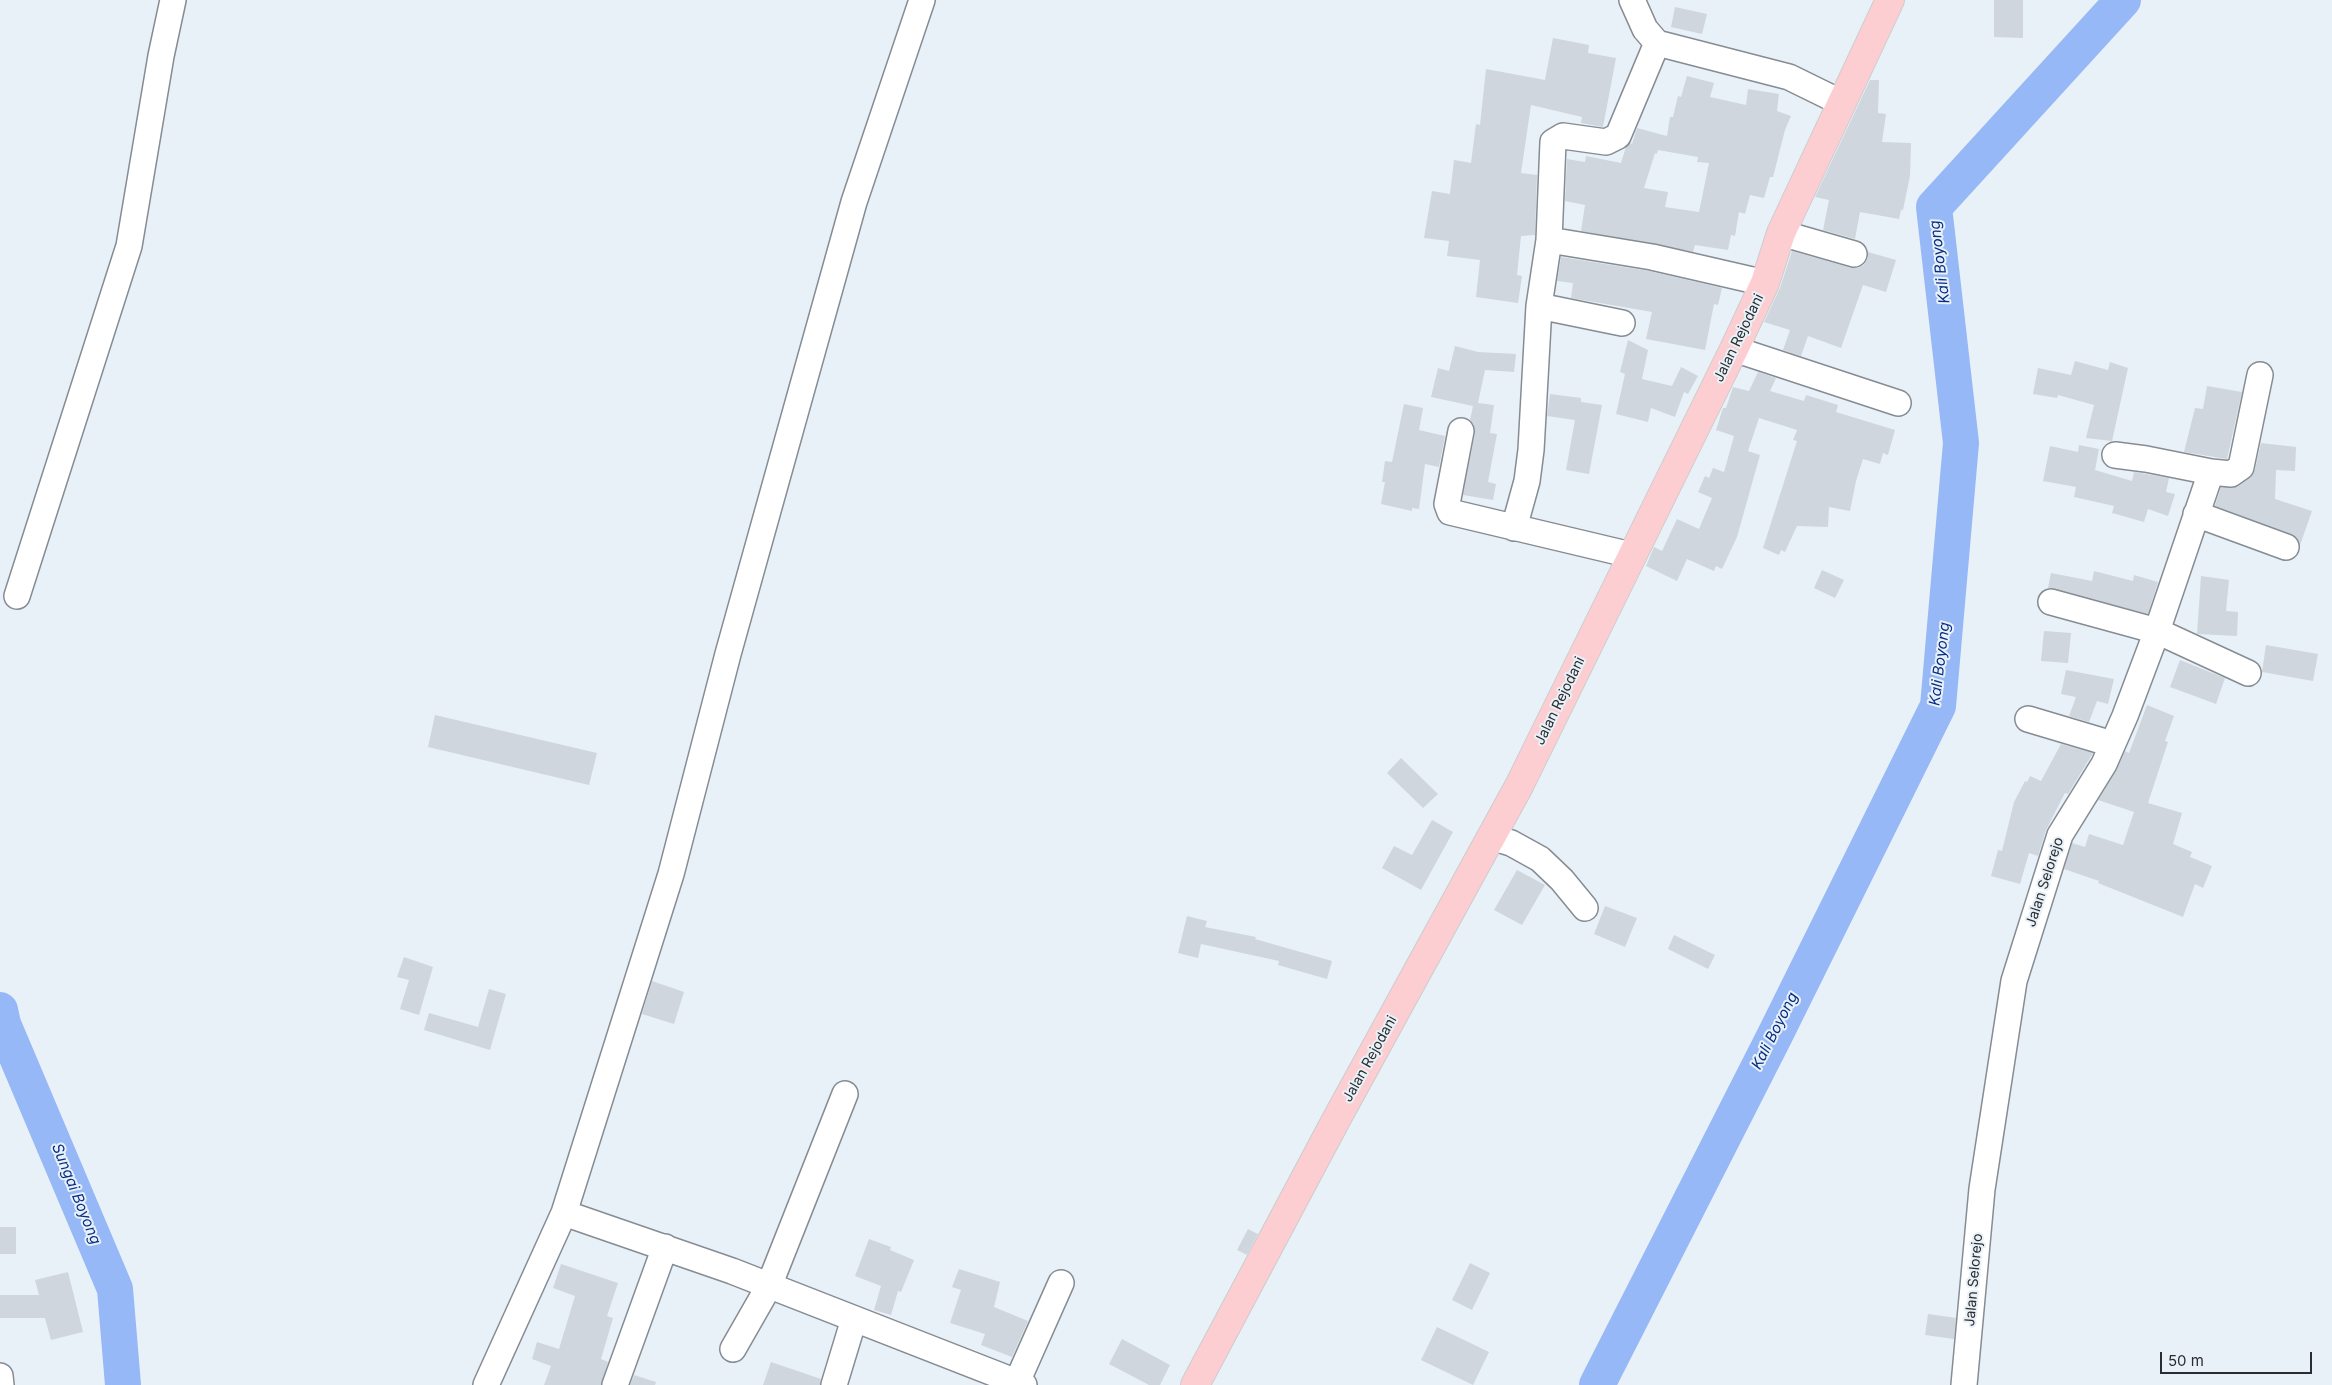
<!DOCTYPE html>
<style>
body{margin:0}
#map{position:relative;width:2332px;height:1385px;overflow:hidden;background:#e9f1f8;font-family:Inter,sans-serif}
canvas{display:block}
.scale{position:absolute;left:2160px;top:1352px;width:152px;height:22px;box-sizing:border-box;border:2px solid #2a2d2f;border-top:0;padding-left:6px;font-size:15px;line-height:18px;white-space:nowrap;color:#2a2d2f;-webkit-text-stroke:4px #e9f1f8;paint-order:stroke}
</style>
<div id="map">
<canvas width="2332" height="1385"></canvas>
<div class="scale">50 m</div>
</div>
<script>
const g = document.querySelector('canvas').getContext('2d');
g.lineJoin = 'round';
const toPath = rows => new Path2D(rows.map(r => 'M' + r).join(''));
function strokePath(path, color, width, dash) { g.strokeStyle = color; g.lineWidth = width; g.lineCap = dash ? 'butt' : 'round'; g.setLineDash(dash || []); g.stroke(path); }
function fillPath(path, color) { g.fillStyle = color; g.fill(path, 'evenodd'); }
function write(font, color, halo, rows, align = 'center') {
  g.font = font + ' Inter,sans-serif'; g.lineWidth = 4; g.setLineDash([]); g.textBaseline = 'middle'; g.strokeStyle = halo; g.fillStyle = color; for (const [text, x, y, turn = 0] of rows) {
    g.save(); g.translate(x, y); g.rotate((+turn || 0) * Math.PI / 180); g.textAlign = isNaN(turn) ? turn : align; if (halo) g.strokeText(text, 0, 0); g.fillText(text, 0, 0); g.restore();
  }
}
const river = toPath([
 [0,1010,3,1024,115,1289,123,1385],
 [1597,1385,1774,1037,1938,706,1961,443,1934,207,2123,0]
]);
const building = toPath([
 [1994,0,2023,0,2023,38,1994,37],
 [1675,7,1707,14,1702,34,1671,27],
 [1553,38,1589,45,1588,53,1616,58,1603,127,1581,123,1582,117,1531,105,1521,173,1537,175,1535,235,1521,236,1517,275,1522,276,1518,303,1476,297,1480,260,1447,256,1449,241,1424,238,1432,191,1450,194,1454,160,1471,163,1476,124,1480,125,1486,69,1545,80],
 [1687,76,1714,83,1710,97,1746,105,1748,89,1779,94,1777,111,1791,116,1785,130,1773,177,1770,177,1764,198,1750,195,1745,214,1739,212,1735,236,1731,235,1728,250,1695,245,1693,252,1581,231,1585,205,1565,201,1567,159,1585,162,1586,156,1621,163,1626,147,1630,143,1632,144,1637,128,1667,136,1670,117,1673,117,1678,96,1681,97],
 [1658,150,1698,157,1697,162,1709,163,1699,212,1665,207,1668,192,1644,188,1655,153,1657,154],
 [1870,80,1879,80,1878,113,1886,114,1882,142,1911,143,1910,176,1903,210,1901,210,1899,219,1860,212,1855,239,1823,230,1829,200,1815,197],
 [1792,251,1851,268,1858,268,1864,265,1868,258,1868,252,1896,260,1886,292,1863,285,1841,348,1808,336,1801,356,1794,354,1783,350,1790,330,1764,322,1780,288],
 [1561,257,1649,271,1722,288,1718,305,1714,304,1705,350,1646,339,1652,312,1571,298,1573,283,1557,281],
 [1628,340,1648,350,1642,379,1672,386,1681,367,1698,376,1688,394,1684,392,1675,417,1651,408,1648,422,1616,414,1625,374,1620,372],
 [1455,346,1478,352,1516,354,1514,372,1485,370,1478,403,1494,405,1490,433,1497,434,1488,482,1496,484,1493,500,1463,495,1475,434,1474,426,1470,420,1473,406,1431,397,1438,368,1449,371],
 [2075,361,2108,370,2110,362,2128,368,2112,441,2086,438,2094,405,2058,395,2057,398,2033,394,2038,368,2071,375],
 [1758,372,1776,378,1770,391,1804,401,1806,395,1838,405,1836,412,1895,430,1888,455,1883,453,1880,464,1863,459,1856,481,1850,511,1829,507,1828,527,1797,526,1785,552,1781,550,1779,555,1763,548,1797,441,1793,440,1797,430,1759,418,1748,451,1760,455,1737,537,1722,569,1716,566,1714,571,1687,559,1677,581,1646,566,1654,547,1662,551,1677,519,1699,529,1712,498,1698,492,1705,476,1709,478,1713,468,1724,472,1734,436,1716,430,1723,408,1726,408,1733,387,1749,391],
 [2207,386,2242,392,2227,459,2184,452,2195,408,2203,409],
 [1550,394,1581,398,1581,402,1602,405,1589,474,1566,470,1575,420,1547,416],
 [1404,404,1423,408,1419,430,1445,436,1439,467,1425,464,1419,509,1412,508,1412,511,1381,504,1385,482,1382,482,1385,461,1392,462],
 [2261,443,2296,447,2295,471,2276,470,2275,499,2312,511,2300,545,2297,538,2291,534,2215,506,2221,487,2239,486,2250,478,2255,470],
 [2079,445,2099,449,2095,470,2132,481,2134,472,2169,478,2166,492,2175,494,2168,516,2148,509,2144,522,2112,513,2114,506,2074,497,2076,487,2043,481,2050,446,2078,452],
 [1822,570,1844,580,1835,598,1814,588],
 [2094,571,2133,581,2134,575,2158,582,2148,614,2048,588,2051,573,2092,581],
 [2201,576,2229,580,2226,611,2238,612,2237,636,2197,634],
 [2044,631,2071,633,2068,663,2041,661],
 [2266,645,2318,654,2313,681,2262,672],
 [2180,660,2225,678,2216,704,2170,687],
 [2066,670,2114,679,2108,704,2097,701,2089,722,2069,716,2076,697,2061,694],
 [2147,705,2174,716,2165,741,2168,742,2148,803,2182,813,2173,844,2192,852,2190,857,2212,866,2203,888,2195,884,2183,917,2098,883,2099,881,2064,869,2072,843,2085,847,2089,834,2123,845,2134,812,2098,800,2116,771,2125,751,2129,753],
 [435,715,597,753,589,785,428,747],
 [2061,744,2093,753,2068,794,2065,793,2046,830,2038,856,2029,853,2020,884,1991,876,1998,850,2002,851,2014,802,2025,781,2027,782,2030,776,2041,781],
 [1401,758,1438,794,1423,808,1387,773],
 [1432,820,1453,832,1421,890,1382,868,1394,846,1412,855],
 [1517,870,1545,885,1522,925,1494,910],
 [1605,906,1637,918,1625,947,1594,934],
 [1187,916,1207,921,1205,927,1256,937,1255,939,1332,961,1327,979,1278,965,1279,961,1201,944,1198,958,1178,953],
 [1674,935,1715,955,1708,969,1668,949],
 [404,957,433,967,419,1015,400,1009,409,980,397,977],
 [652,981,684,992,674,1024,642,1014],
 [489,989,506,994,490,1050,424,1030,429,1013,478,1027],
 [0,1227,16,1227,16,1254,0,1254],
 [1248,1229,1258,1234,1247,1255,1237,1250],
 [869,1239,891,1247,890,1250,914,1260,901,1292,898,1291,891,1315,874,1310,881,1286,855,1276],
 [1470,1263,1490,1273,1472,1310,1452,1300],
 [561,1264,618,1283,607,1316,613,1318,601,1359,608,1362,601,1385,544,1385,551,1366,532,1359,537,1342,559,1349,575,1296,553,1288],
 [959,1269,1000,1282,994,1307,1028,1321,1012,1357,981,1345,985,1334,950,1323,961,1290,952,1287],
 [68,1272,83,1332,51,1340,45,1318,0,1318,0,1295,39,1295,35,1280],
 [1928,1314,1956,1318,1954,1339,1925,1335],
 [1437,1327,1489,1352,1473,1385,1421,1360],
 [1122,1339,1170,1365,1160,1385,1149,1385,1109,1364],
 [771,1362,821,1379,820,1385,763,1385],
 [634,1375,656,1382,655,1385,630,1385]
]);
const minor = toPath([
 [1632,0,1645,29,1657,43,1789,77,1842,103],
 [1657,43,1618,136,1606,142,1563,136,1553,142,1549,240,1652,257,1765,283],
 [1781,233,1854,254],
 [1539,306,1622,323],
 [1734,349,1898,403],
 [1461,431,1447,504,1450,512,1631,555],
 [2115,455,2146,459,2211,472],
 [2196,514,2286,547],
 [1514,528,1527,481,1531,450,1539,306,1549,240],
 [17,596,129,246,161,56,173,0],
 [2051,602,2157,631,2248,673],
 [2028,719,2112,744],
 [1491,837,1511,843,1540,859,1562,880,1585,908],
 [564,1213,671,874,728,654,854,202,922,0],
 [733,1349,769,1286,845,1094],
 [0,1376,1,1385],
 [1017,1382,1061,1283],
 [486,1385,564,1213,732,1271,1024,1385],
 [615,1385,665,1247],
 [834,1385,854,1319],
 [1964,1385,1982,1189,2014,981,2060,835,2104,764,2125,716,2157,631,2211,472,2231,474,2241,467,2260,375]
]);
const major = toPath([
 [1195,1385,1336,1120,1519,786,1734,349,1765,283,1781,233,1890,0]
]);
const streetNames = [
 ["Jalan Rejodani",1739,338,-64],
 ["Jalan Rejodani",1560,701,-64],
 ["Jalan Selorejo",2045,882,-72],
 ["Jalan Rejodani",1370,1059,-61],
 ["Jalan Selorejo",1974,1280,-85]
];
const waterNames = [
 ["Kali Boyong",1940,262,-97],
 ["Kali Boyong",1940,664,-83],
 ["Kali Boyong",1775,1031,-63],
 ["Sungai Boyong",76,1194,68]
];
strokePath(river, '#97b8f6', 36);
fillPath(building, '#cfd6dd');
strokePath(minor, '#858c93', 28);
strokePath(major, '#cccdcd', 30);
strokePath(minor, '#fff', 25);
strokePath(major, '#fccdd1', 28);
write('14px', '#2a2d2f', '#e9f1f8', streetNames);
write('italic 15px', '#072e85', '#e9f1f8', waterNames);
</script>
